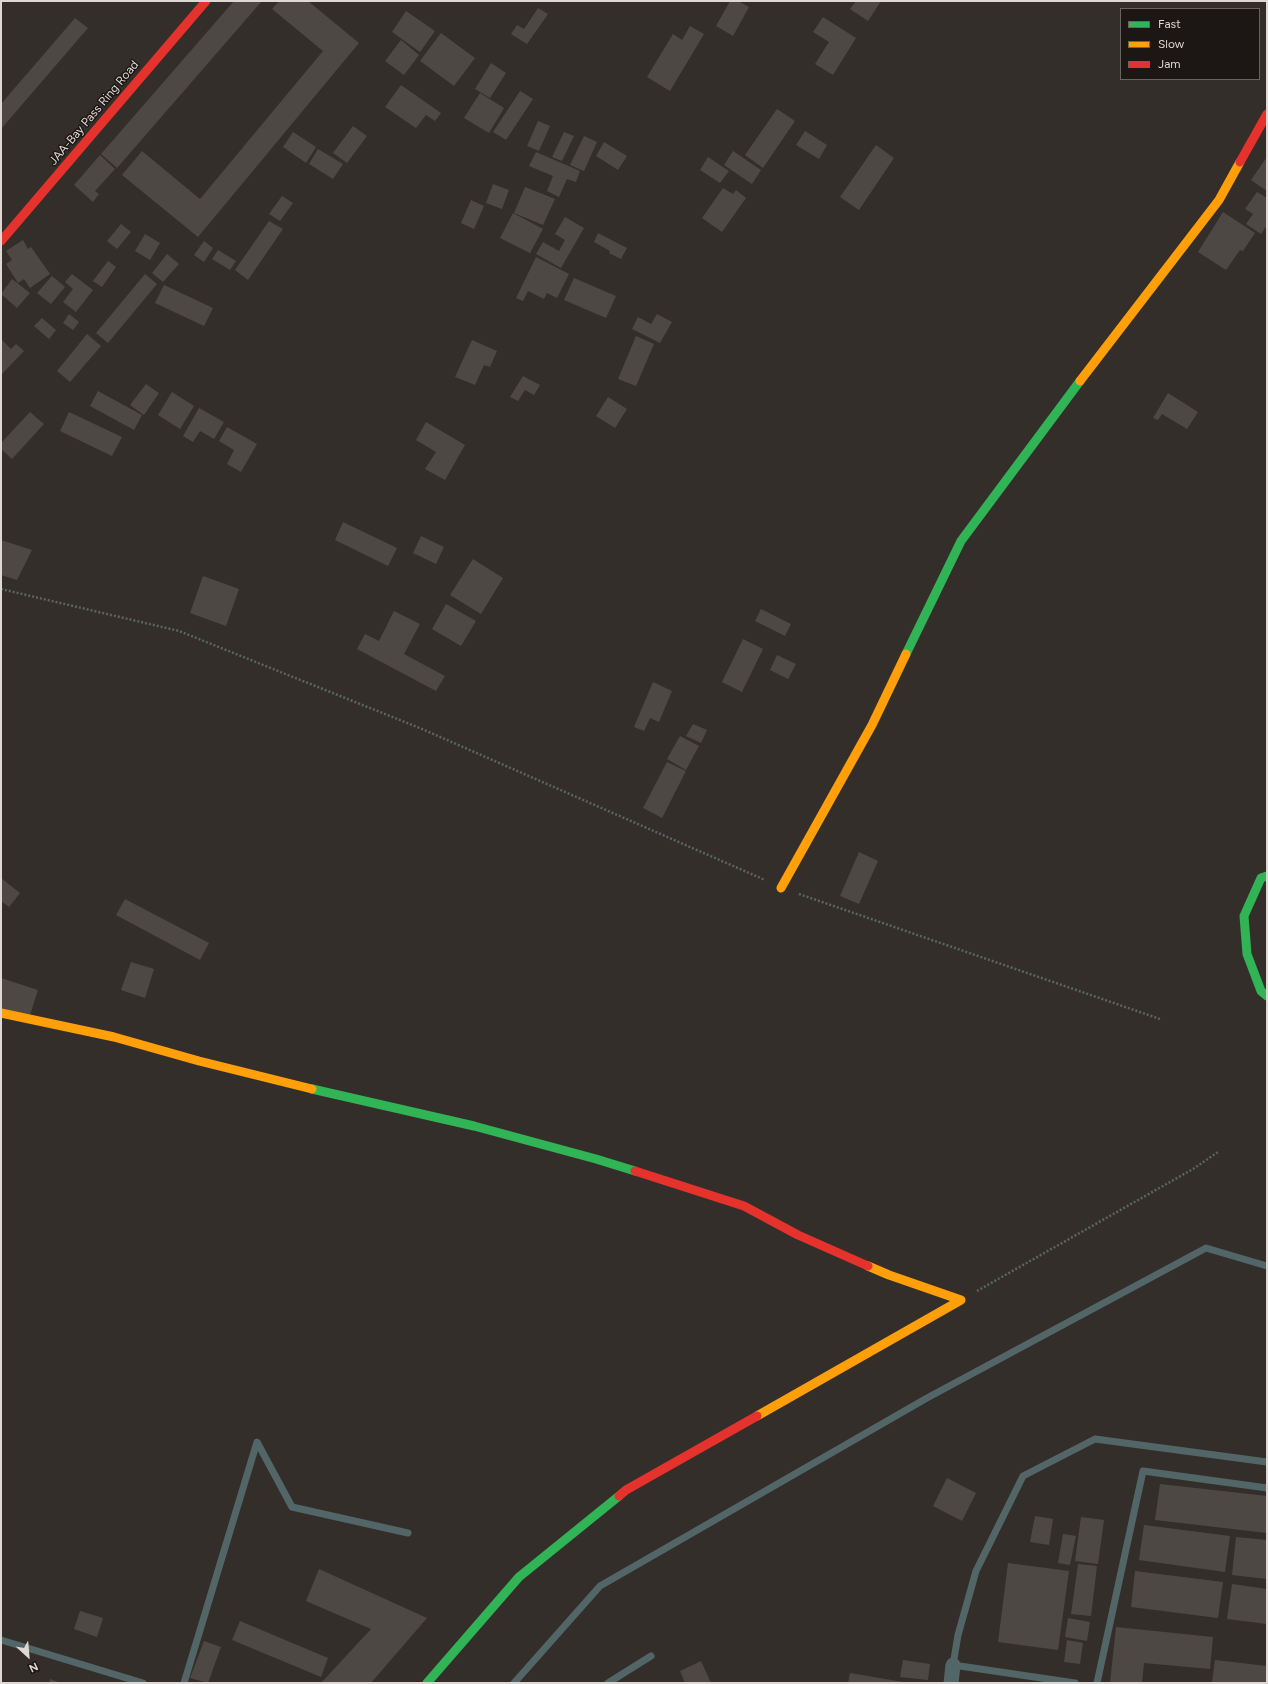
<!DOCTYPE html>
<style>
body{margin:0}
#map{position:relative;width:1268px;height:1684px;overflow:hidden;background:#342e2b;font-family:Figtree,sans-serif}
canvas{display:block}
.frame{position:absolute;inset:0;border:2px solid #ded7d3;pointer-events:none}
.legend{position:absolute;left:1120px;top:8px;width:140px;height:72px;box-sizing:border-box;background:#1c1714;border:1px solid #6a6460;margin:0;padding:5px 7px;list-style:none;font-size:12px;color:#ded7d3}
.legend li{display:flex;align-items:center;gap:8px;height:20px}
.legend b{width:20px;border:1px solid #6a6460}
.north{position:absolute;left:8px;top:1636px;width:40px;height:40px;-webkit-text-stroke:3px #1c1714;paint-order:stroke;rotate:154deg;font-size:11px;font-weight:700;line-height:16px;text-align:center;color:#ded7d3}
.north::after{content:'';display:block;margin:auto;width:14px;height:18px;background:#ded7d3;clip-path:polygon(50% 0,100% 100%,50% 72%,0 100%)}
</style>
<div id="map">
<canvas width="1268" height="1684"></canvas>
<div class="frame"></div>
<ul class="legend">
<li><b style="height:5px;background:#30b455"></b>Fast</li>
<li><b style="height:5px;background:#ff9f0a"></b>Slow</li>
<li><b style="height:5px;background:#e5322d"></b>Jam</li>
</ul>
<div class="north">N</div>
</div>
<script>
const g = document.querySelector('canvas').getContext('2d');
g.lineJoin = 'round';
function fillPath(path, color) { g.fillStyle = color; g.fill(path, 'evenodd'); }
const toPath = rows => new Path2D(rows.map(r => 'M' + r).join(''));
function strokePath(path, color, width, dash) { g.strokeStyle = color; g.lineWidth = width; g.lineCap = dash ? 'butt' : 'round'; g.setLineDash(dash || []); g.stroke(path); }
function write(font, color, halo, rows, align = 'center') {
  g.font = font + ' Figtree,sans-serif'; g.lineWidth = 3; g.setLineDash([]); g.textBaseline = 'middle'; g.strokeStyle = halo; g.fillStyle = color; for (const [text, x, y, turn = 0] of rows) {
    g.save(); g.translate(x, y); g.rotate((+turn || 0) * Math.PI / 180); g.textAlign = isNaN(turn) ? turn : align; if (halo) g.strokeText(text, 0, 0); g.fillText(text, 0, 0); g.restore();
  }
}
const building = toPath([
 [234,1,262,1,117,168,101,154],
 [279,1,308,1,359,43,198,237,122,175,142,151,200,199,323,51,272,9],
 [730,1,738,1,749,7,733,36,716,26],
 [856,1,881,1,868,21,850,9],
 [538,8,548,14,527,44,511,34,517,25,524,29],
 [406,11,435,31,420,52,392,32],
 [823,17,856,38,833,75,815,64,829,42,813,32],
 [75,18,88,28,1,129,1,104],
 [690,26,704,34,670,91,647,77,673,34,682,40],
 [441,33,475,58,454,86,420,61],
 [401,40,419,55,404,75,385,61],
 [491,63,506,73,490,98,475,89],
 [401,85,441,113,435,121,426,115,416,128,385,107],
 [520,91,533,99,506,140,493,132],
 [480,93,504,108,489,133,464,118],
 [777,109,795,121,763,168,745,155],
 [538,121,550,126,539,151,527,146],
 [353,126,367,136,347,163,333,153],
 [805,131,827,145,819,159,796,145],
 [293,132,316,147,306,163,283,147],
 [564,132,574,136,562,161,552,157],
 [584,136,597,142,584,171,570,165],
 [604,142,627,156,618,170,596,156],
 [876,145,894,158,859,210,840,197],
 [318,149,343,164,333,179,309,164],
 [733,151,761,170,752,184,724,165],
 [536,152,580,171,576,182,567,179,559,197,547,191,553,176,529,166],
 [100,155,115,169,95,191,99,194,93,202,74,185],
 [708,157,729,171,720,183,700,170],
 [1267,157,1267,191,1251,180],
 [493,184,509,190,502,209,486,203],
 [525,187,555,199,543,225,514,213],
 [723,188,733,194,736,190,746,198,722,232,702,218],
 [1257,192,1267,198,1267,225,1261,234,1246,224,1253,214,1245,209],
 [282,196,293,203,280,221,269,214],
 [471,200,484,206,474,229,461,223],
 [1223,212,1255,233,1243,251,1240,250,1226,270,1198,252],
 [513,213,543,229,530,253,500,238],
 [565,217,584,228,561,268,536,254,543,242,559,251,565,240,555,234],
 [269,221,283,229,248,280,235,270],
 [121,224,131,232,117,249,107,241],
 [598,233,627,248,621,259,609,253,610,251,594,242],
 [145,234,160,243,150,260,135,251],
 [23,240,28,249,31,247,50,274,30,288,24,279,18,283,6,264,12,260,6,251],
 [204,241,213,248,204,262,194,255],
 [218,250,236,261,230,270,212,259],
 [167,254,179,264,163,282,152,273],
 [536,257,569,274,557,298,547,293,544,299,528,291,523,301,516,298],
 [108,261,116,267,102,287,93,281],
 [72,274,93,290,76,312,63,302,73,289,65,282],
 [145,274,157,284,108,343,96,333],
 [52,276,65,287,51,304,37,293],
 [574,278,616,296,606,318,564,300],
 [12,279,30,293,17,308,1,294],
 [164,285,213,308,204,326,155,303],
 [69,314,79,322,73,330,63,323],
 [657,314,672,322,660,343,632,329,638,317,651,324],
 [42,318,56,330,49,339,34,326],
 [87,334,101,346,70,382,57,371],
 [636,336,654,344,636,386,618,379],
 [1,339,11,349,16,344,24,351,1,375],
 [472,340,497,351,490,367,484,365,475,385,455,377],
 [523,376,540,385,534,395,525,390,518,401,510,397],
 [146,384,159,393,144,415,130,405],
 [98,391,142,415,134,430,90,406],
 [172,392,194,406,180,429,158,415],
 [1168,393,1198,412,1187,429,1162,414,1158,420,1153,418],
 [608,397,627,409,615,428,596,416],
 [199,408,224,422,214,439,200,431,193,442,183,436],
 [30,412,44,424,12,459,1,449,1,443],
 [69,412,122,437,112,456,60,431],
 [426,422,465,445,445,480,425,469,436,452,416,440],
 [227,427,257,444,241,472,227,464,234,450,219,441],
 [343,522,397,548,388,566,335,540],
 [421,536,444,547,436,564,413,553],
 [1,540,32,550,17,580,1,575],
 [473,559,503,578,481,614,450,595],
 [203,576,239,589,226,626,190,613],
 [446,604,476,621,461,646,432,629],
 [761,609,791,624,785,636,755,621],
 [394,611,420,624,404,654,389,646,445,676,436,691,357,649,365,634,379,641],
 [743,639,763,649,742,692,722,682],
 [777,655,796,664,788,679,770,670],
 [653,682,672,691,659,722,650,718,644,731,634,727],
 [693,724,707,730,701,743,686,736],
 [680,736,699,746,686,770,667,759],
 [667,762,686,771,662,818,643,808],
 [859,852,878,861,859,904,840,896],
 [1,878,20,893,9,907,1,901],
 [125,899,209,943,200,960,116,915],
 [131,962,154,969,145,998,121,990],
 [1,978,38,990,29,1018,1,1009],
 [947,1478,976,1493,962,1521,933,1506],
 [1160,1484,1267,1496,1267,1533,1155,1520],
 [1035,1516,1053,1519,1049,1545,1030,1542],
 [1081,1517,1104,1520,1098,1564,1075,1561],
 [1144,1525,1230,1536,1225,1572,1139,1560],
 [1063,1534,1076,1536,1070,1565,1058,1563],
 [1236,1537,1267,1540,1267,1579,1232,1575],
 [1008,1563,1069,1571,1058,1650,998,1642],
 [1078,1564,1097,1566,1091,1616,1071,1614],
 [319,1569,427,1618,371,1683,321,1683,371,1629,306,1601],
 [1135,1571,1223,1582,1218,1618,1131,1607],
 [1232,1584,1267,1589,1267,1624,1227,1619],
 [80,1611,103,1618,97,1637,74,1629],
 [1068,1618,1090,1622,1087,1641,1065,1637],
 [240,1621,328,1658,321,1677,232,1640],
 [1116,1627,1213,1637,1210,1669,1144,1663,1142,1683,1110,1683],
 [1067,1640,1083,1643,1080,1664,1064,1662],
 [204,1641,221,1647,208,1683,190,1678],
 [903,1660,930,1664,928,1680,900,1677],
 [1215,1660,1267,1666,1267,1683,1212,1682],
 [701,1661,711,1683,685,1683,680,1671],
 [850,1673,903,1682,903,1683,848,1683],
 [50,1679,61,1683,49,1683]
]);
const path = toPath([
 [1,589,179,631,422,729,765,880],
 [799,894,1160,1019],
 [977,1291,1193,1169,1218,1152]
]);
const lane = toPath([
 [1,1640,143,1683],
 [184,1683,257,1442,292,1507,408,1533],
 [514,1683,600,1586,927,1398,1206,1248,1267,1266],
 [608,1683,651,1656],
 [1075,1683,953,1665,958,1635,976,1571,1023,1476,1095,1439,1267,1462],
 [1097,1683,1143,1471,1267,1488]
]);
const street = toPath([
 [951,1683,953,1665]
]);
const fast = toPath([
 [906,654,961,541,1080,381],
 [1267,876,1261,878,1244,916,1247,954,1261,991,1267,996],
 [312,1089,474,1126,596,1159,635,1171],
 [427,1683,519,1577,619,1496]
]);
const slow = toPath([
 [1080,381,1219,200,1240,162],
 [781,888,872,725,906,654],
 [1,1013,114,1037,199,1061,312,1089],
 [757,1416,961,1300,889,1275,868,1266]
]);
const jam = toPath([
 [1240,162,1267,114],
 [1,241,206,1],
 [635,1171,744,1206,798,1235,868,1266],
 [619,1496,626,1490,757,1416]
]);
const streetNames = [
 ["JAA-Bay Pass Ring Road",94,113,-50]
];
fillPath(building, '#4e4845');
strokePath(path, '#596463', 2.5, [2, 2]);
strokePath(lane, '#536667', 7);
strokePath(street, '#536667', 15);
strokePath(fast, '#30b455', 9);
strokePath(slow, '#ff9f0a', 9);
strokePath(jam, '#e5322d', 9);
write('12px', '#ded7d3', '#1c1714', streetNames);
</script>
